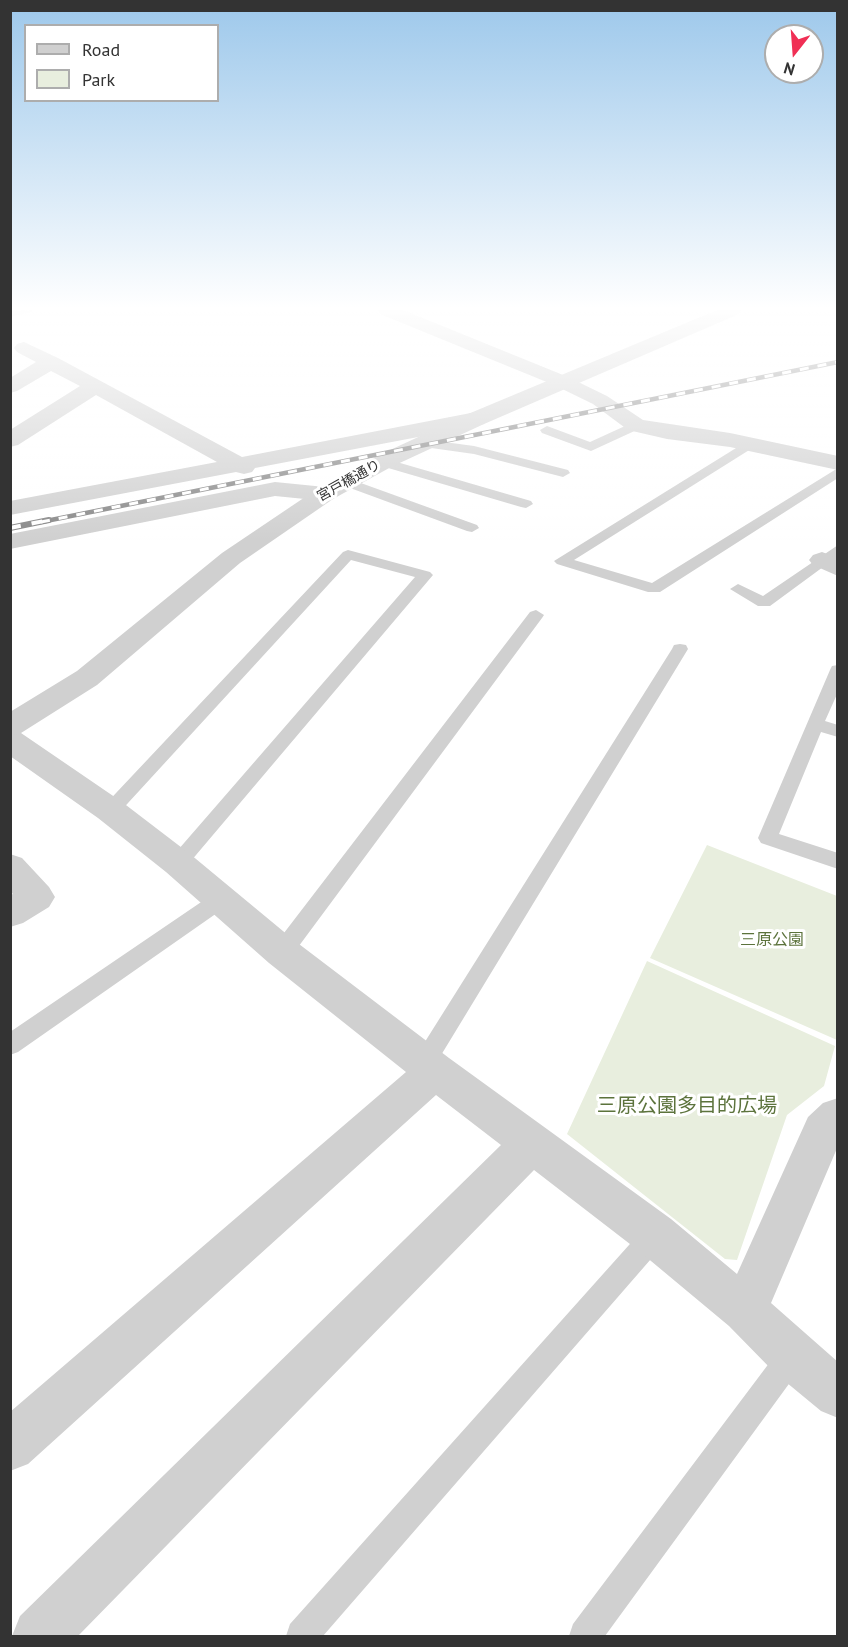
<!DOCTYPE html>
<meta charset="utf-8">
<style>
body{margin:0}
#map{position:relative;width:848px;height:1647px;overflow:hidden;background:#fff;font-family:"PT Sans",sans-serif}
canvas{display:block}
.frame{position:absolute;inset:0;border:12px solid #333;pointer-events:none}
.legend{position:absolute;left:24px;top:24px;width:195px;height:78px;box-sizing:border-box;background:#fff;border:2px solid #adadad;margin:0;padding:8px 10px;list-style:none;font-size:18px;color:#333}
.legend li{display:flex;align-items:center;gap:12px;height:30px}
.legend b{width:30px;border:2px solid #adadad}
.north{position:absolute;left:764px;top:24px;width:60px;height:60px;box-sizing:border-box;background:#fff;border:2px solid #adadad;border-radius:50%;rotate:197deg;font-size:16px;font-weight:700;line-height:24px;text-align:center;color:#333}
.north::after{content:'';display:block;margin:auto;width:21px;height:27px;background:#f02f55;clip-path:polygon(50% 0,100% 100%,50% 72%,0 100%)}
</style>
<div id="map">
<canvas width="848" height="1647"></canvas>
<div class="frame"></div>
<ul class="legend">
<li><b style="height:8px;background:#d0d0d0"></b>Road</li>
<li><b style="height:16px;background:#e8eede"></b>Park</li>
</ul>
<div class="north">N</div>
</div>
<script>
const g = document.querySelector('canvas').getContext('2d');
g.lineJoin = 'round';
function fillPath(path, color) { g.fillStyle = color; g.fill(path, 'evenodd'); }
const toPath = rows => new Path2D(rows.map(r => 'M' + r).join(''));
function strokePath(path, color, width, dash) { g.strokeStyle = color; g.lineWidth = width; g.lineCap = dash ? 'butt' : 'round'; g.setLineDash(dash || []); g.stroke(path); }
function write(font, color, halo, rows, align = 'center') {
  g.font = font + ' "PT Sans","Noto Sans JP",sans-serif'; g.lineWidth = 6; g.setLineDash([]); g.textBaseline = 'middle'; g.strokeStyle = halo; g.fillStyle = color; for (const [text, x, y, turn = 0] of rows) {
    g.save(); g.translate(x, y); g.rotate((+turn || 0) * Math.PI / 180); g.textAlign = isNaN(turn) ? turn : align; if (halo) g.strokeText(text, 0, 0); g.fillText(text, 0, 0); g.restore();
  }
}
const green = toPath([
 [707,845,837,896,837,1040,650,958],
 [647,961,835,1046,824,1086,787,1115,737,1260,725,1259,567,1134]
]);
const service = toPath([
 [33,310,31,312,10,317,10,311,33,310],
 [636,421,642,425,641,428,591,451,542,433,540,430,547,426,590,442,636,421],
 [422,439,474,446,568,470,570,473,563,477,474,454,417,446,415,443,417,440,422,439],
 [749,440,756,444,754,447,574,560,652,583,838,468,838,478,660,592,648,592,557,564,554,561,749,440],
 [383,458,531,501,533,504,526,508,521,507,378,465,376,462,378,459,383,458],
 [347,478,477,525,479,528,472,532,467,531,342,485,340,482,342,479,347,478],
 [838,545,838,556,770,606,758,606,730,589,738,584,763,596,838,545],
 [348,550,430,572,433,575,185,868,178,871,171,868,168,863,171,858,415,577,351,560,117,815,110,817,103,815,100,810,343,552,348,550],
 [536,610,544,615,542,618,290,958,282,961,274,958,271,952,274,946,530,612,536,610],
 [680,644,686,645,688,649,432,1070,424,1073,416,1070,412,1063,416,1056,672,649,674,645,680,644],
 [838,665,838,692,825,721,838,725,838,737,821,732,779,834,838,853,838,869,761,843,758,838,830,670,832,666,838,665],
 [220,892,227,894,230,900,227,906,18,1052,10,1055,10,1032,213,894,220,892],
 [655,1222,664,1226,668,1235,664,1244,323,1636,286,1636,290,1624,646,1226,655,1222],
 [792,1342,802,1346,806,1356,802,1366,605,1636,569,1636,573,1624,782,1346,792,1342]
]);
const minor = toPath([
 [378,310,403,310,568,377,607,396,643,420,730,433,838,456,838,470,730,447,667,439,628,430,593,404,554,385,380,314,378,310],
 [24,342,58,358,242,457,476,412,484,414,487,419,484,424,476,426,255,468,252,472,244,474,236,472,10,515,10,501,217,462,96,395,18,445,10,447,10,430,80,386,51,371,17,391,10,393,10,378,36,362,17,352,14,348,17,344,24,342],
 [275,482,325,487,333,489,337,494,333,499,325,501,275,496,10,549,10,534,275,482],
 [822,552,838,558,838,576,813,565,809,560,813,555,822,552],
 [10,730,21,733,122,802,190,854,295,941,449,1058,671,1219,737,1274,808,1117,823,1103,838,1098,838,1146,771,1303,838,1362,838,1418,821,1411,775,1373,729,1326,639,1251,534,1170,78,1636,12,1636,20,1616,501,1145,436,1095,28,1464,10,1471,10,1412,406,1072,269,963,166,872,98,818,10,756,10,730],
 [10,854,22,858,49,887,55,897,49,907,23,923,10,927,10,895,13,894,10,891,10,854]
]);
const tertiary = toPath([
 [717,310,741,310,739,314,484,424,391,467,333,499,240,563,97,685,21,733,10,736,10,712,77,671,222,553,317,489,375,457,468,414,717,310]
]);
const railFar1 = toPath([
 [41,522,838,362]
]);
const rail = toPath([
 [10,528,49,520]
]);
const farStreetnames = [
 ["宮戸橋通り",349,481,-29]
];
const parkNames = [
 ["三原公園",772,940]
];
const nearParknames = [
 ["三原公園多目的広場",687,1106]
];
fillPath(green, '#e8eede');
fillPath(service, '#d0d0d0');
fillPath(minor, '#d0d0d0');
fillPath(tertiary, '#d0d0d0');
strokePath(railFar1, '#888', 4.5);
strokePath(rail, '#888', 6);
strokePath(railFar1, '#fff', 3, [9]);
strokePath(rail, '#fff', 4, [11]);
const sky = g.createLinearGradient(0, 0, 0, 540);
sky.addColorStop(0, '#9dc8eb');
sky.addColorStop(0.57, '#fff');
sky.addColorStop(1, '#ffffff00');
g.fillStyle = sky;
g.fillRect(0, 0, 848, 540);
write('14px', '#333', '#fff', farStreetnames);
write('16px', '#5c733c', '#fff', parkNames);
write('20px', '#5c733c', '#fff', nearParknames);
</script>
